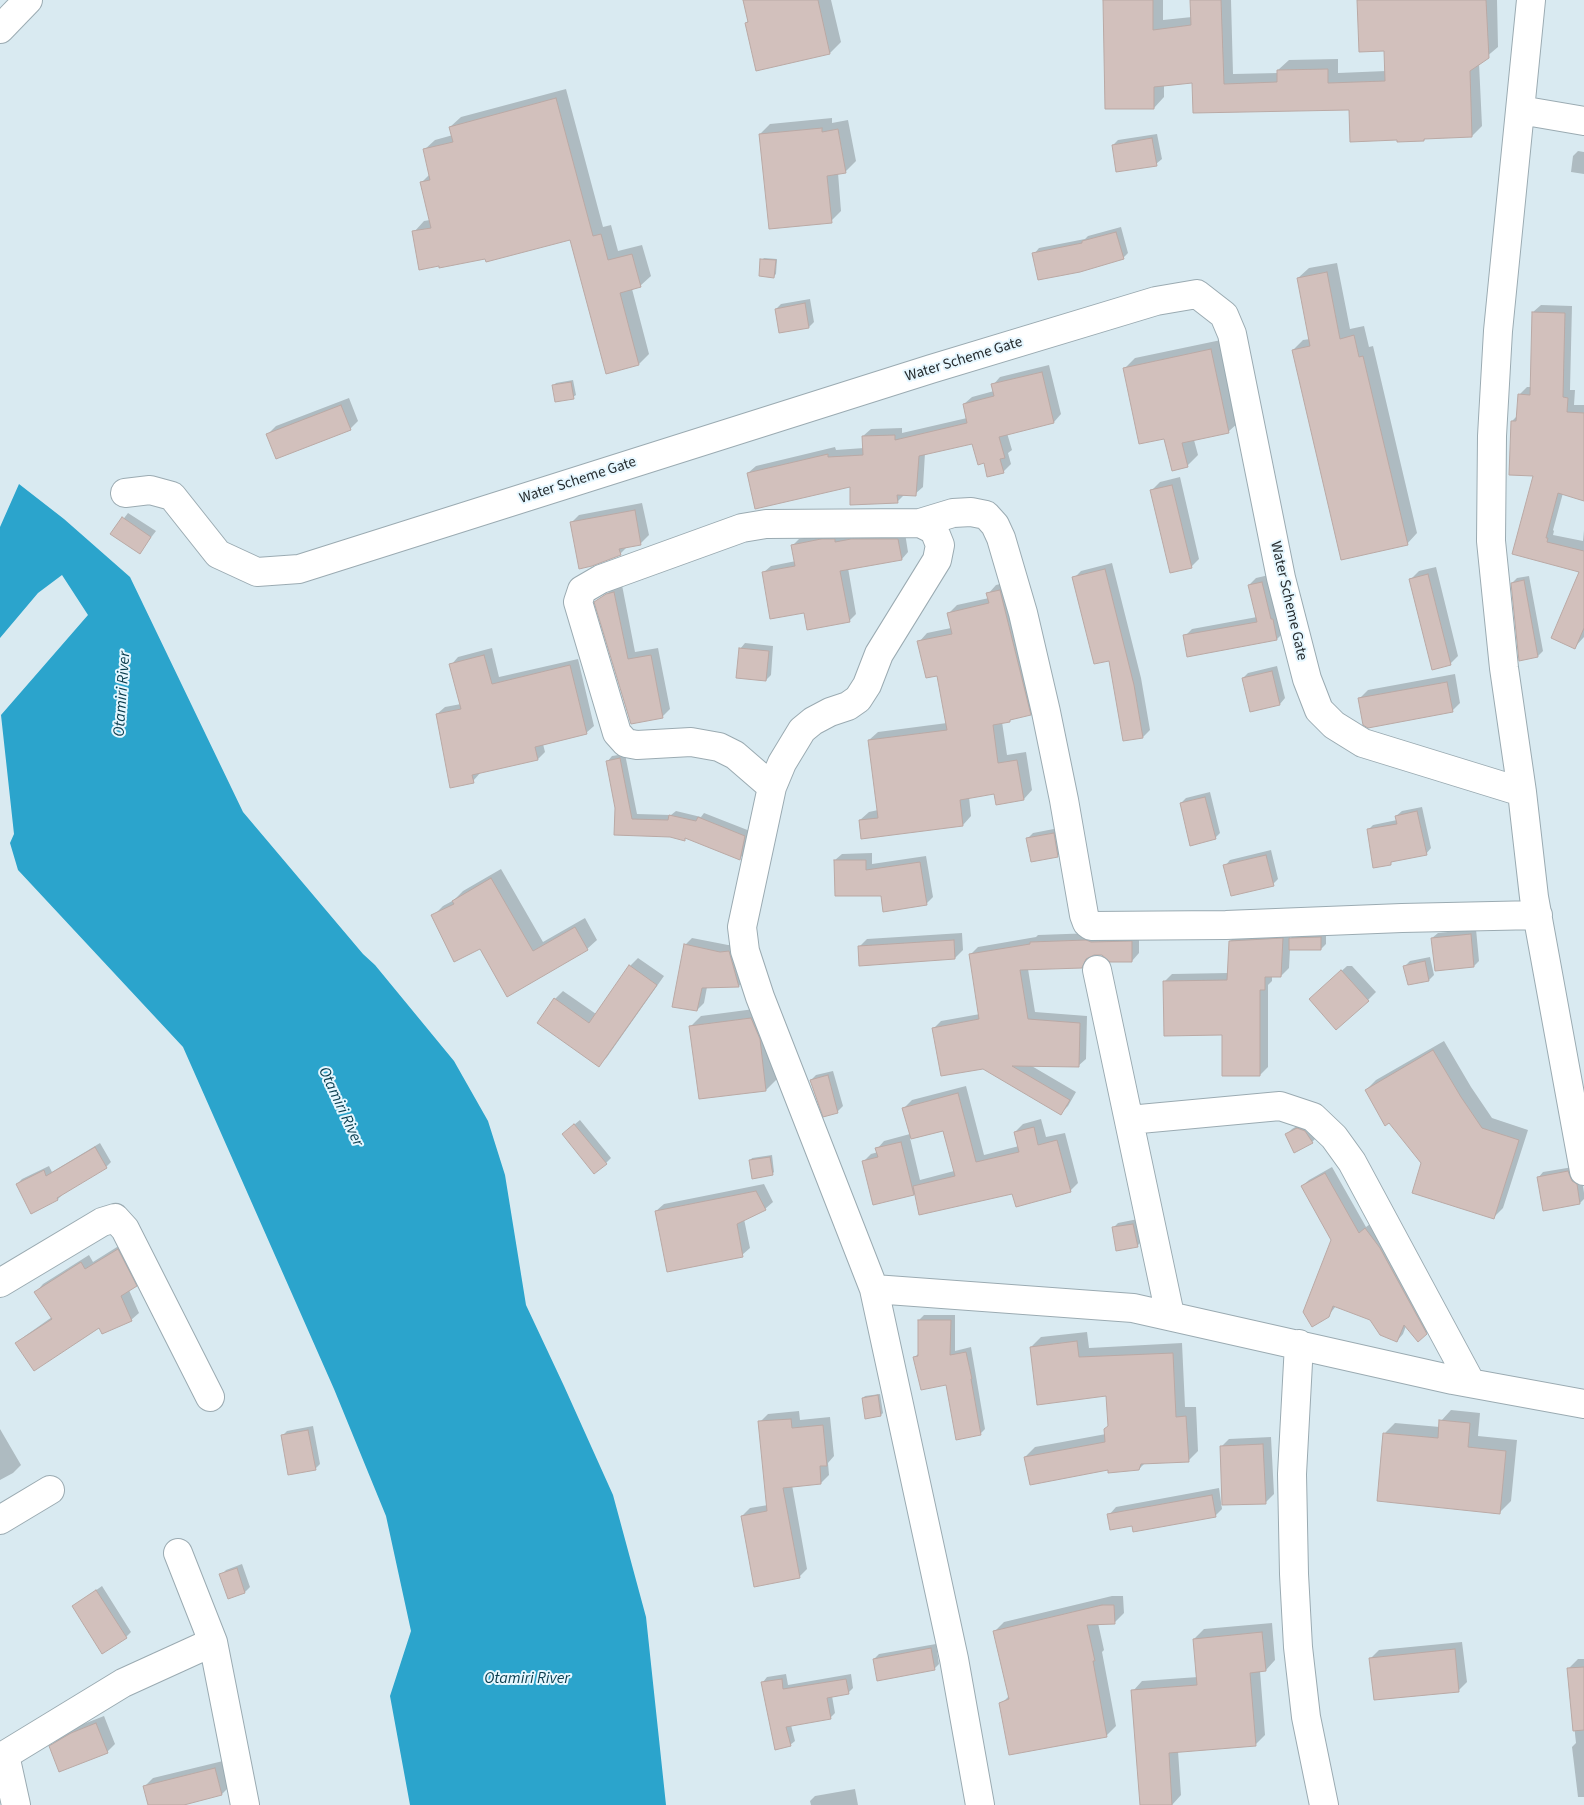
<!DOCTYPE html>
<style>
body{margin:0}
canvas{display:block;background:#d9eaf1}
</style>
<canvas width="1584" height="1805"></canvas>
<script>
const g = document.querySelector('canvas').getContext('2d');
g.lineJoin = 'round';
function fillPath(path, color) { g.fillStyle = color; g.fill(path, 'evenodd'); }
const toPath = rows => new Path2D(rows.map(r => 'M' + r).join(''));
function strokePath(path, color, width, dash) { g.strokeStyle = color; g.lineWidth = width; g.lineCap = dash ? 'butt' : 'round'; g.setLineDash(dash || []); g.stroke(path); }
function write(font, color, halo, rows, align = 'center') {
  g.font = font + ' "Source Sans 3",sans-serif'; g.lineWidth = 4; g.setLineDash([]); g.textBaseline = 'middle'; g.strokeStyle = halo; g.fillStyle = color; for (const [text, x, y, turn = 0] of rows) {
    g.save(); g.translate(x, y); g.rotate((+turn || 0) * Math.PI / 180); g.textAlign = isNaN(turn) ? turn : align; if (halo) g.strokeText(text, 0, 0); g.fillText(text, 0, 0); g.restore();
  }
}
const water = toPath([
 [19,484,64,519,130,577,243,812,363,954,375,965,454,1061,488,1121,505,1175,526,1305,564,1386,613,1495,646,1617,666,1805,410,1805,390,1696,411,1631,386,1516,334,1389,183,1047,18,870,10,843,14,834,1,715,88,615,62,575,38,593,0,638,0,527]
]);
const shadow = toPath([
 [745,0,831,0,841,42,830,53,757,69,746,23,749,20],
 [1104,0,1163,0,1163,20,1192,17,1191,0,1231,0,1233,74,1278,73,1278,70,1289,60,1338,59,1338,73,1386,71,1385,50,1362,0,1497,0,1498,47,1479,63,1482,126,1472,136,1426,138,1424,140,1398,138,1350,109,1193,82,1164,85,1164,97,1154,108],
 [566,89,603,227,611,225,618,251,642,245,651,276,640,286,632,289,649,354,639,364,607,372,571,238,486,257,414,232,424,221,430,220,422,182,430,174,424,150,435,140,453,135,450,127,461,117],
 [832,118,832,123,848,120,856,161,845,172,838,173,841,211,831,221,760,134,770,124],
 [1157,134,1162,159,1156,164,1113,145,1118,140],
 [1578,151,1584,152,1584,174,1571,172,1573,156],
 [1121,227,1128,253,1123,258,1034,254,1039,248,1085,239,1088,236],
 [764,258,777,259,776,274,774,276,762,260],
 [1337,263,1350,329,1364,326,1369,347,1373,346,1417,533,1407,544,1293,350,1303,340,1310,339,1298,278,1309,268],
 [810,299,814,322,809,327,780,331,776,309,781,304],
 [1541,305,1572,306,1570,390,1575,390,1574,405,1584,405,1584,499,1563,493,1553,530,1554,531,1553,535,1583,541,1584,530,1584,637,1575,647,1580,571,1514,554,1534,474,1512,421,1518,415,1519,395,1527,387,1532,387,1533,312],
 [1221,340,1239,422,1228,432,1194,440,1198,455,1187,466,1165,438,1125,368,1135,358],
 [1049,365,1061,414,1054,422,1007,433,1012,450,1008,453,1011,464,1003,472,984,462,973,442,925,453,923,487,915,494,905,494,897,502,851,485,748,473,756,466,835,447,836,450,864,448,863,436,871,429,902,428,902,433,967,418,964,404,972,397,994,391,993,385,1000,377],
 [573,380,576,395,573,397,554,385,556,383],
 [349,398,358,421,350,429,268,434,276,426],
 [1180,477,1199,559,1191,567,1152,490,1160,482],
 [642,503,649,535,641,543,628,546,620,554,571,523,579,515],
 [128,513,156,531,139,553,112,534],
 [829,533,905,533,908,552,902,559,848,568,856,614,849,621,805,612,764,572,771,566,796,561,793,545,799,539],
 [1112,563,1141,678,1150,730,1143,737,1124,740,1110,659,1074,578,1081,571],
 [1436,567,1458,656,1450,664,1411,579,1419,571],
 [1269,575,1284,632,1277,639,1185,636,1192,629,1257,617,1249,585,1256,578],
 [1529,576,1543,651,1538,656,1512,583,1517,578],
 [1008,582,1039,705,1030,713,1013,717,1009,721,1002,722,1007,755,1026,752,1032,790,1024,799,995,792,969,797,971,816,963,825,860,820,869,812,878,810,869,740,878,732,947,723,938,674,919,642,927,633,951,628,948,614,957,605,989,598,988,594,996,585],
 [622,585,635,652,658,648,670,709,662,717,632,723,596,603,616,586],
 [745,643,773,646,771,675,766,680,740,649],
 [492,648,499,677,578,659,594,726,586,733,543,744,545,752,538,759,481,772,473,781,437,714,445,707,461,704,451,665,458,657],
 [1277,666,1285,698,1280,704,1251,710,1243,678,1248,673],
 [1455,674,1460,703,1452,711,1360,698,1368,690],
 [625,754,637,814,671,815,676,811,701,817,704,813,750,831,745,853,740,858,687,837,684,839,670,836,615,834,616,808,607,762,612,756],
 [1210,792,1220,833,1215,838,1181,803,1186,798],
 [1422,807,1431,848,1426,854,1393,861,1390,863,1368,830,1373,825,1397,820,1396,816,1402,811],
 [1059,828,1063,851,1057,856,1028,838,1033,833],
 [1271,850,1278,879,1273,884,1225,866,1230,860],
 [872,853,872,864,926,856,933,897,926,904,882,894,835,860,842,854],
 [501,869,543,942,585,918,597,940,587,949,507,995,480,948,433,916,443,906,454,900,463,891],
 [1476,929,1479,961,1474,966,1432,938,1438,933],
 [1291,931,1290,939,1295,933,1326,932,1326,944,1321,949,1290,949,1289,968,1281,976,1272,976,1272,981,1268,985,1268,1067,1260,1075,1223,1034,1164,982,1172,974,1228,973,1230,941,1238,933],
 [962,933,963,950,955,958,859,947,867,939],
 [1094,933,1139,934,1139,953,1132,961,1103,954,1091,955,1089,960,1081,967,1028,969,1035,1012,1087,1016,1086,1059,1078,1066,1030,1065,1076,1092,1068,1106,1061,1113,934,1028,941,1021,980,1014,970,955,978,947,1036,937,1038,935],
 [692,938,728,945,736,945,745,979,739,986,707,987,704,1003,697,1010,685,945],
 [1430,957,1434,975,1429,980,1405,966,1410,961],
 [638,958,664,976,607,1057,599,1065,539,1022,555,999,563,991,596,1014,630,966],
 [1347,966,1352,966,1376,992,1368,1000,1322,989],
 [762,1008,770,1028,777,1079,766,1090,691,1026,701,1016],
 [1444,1041,1471,1087,1492,1118,1528,1130,1503,1208,1493,1218,1423,1163,1366,1090,1376,1080],
 [833,1071,843,1106,837,1112,811,1080,816,1075],
 [966,1086,984,1155,1019,1146,1015,1132,1023,1124,1041,1119,1046,1137,1065,1133,1078,1183,1070,1191,915,1192,874,1204,863,1162,871,1154,878,1152,877,1149,884,1141,910,1134,904,1108,912,1100],
 [944,1129,954,1171,920,1180,910,1138],
 [580,1120,611,1158,606,1163,569,1129],
 [1302,1123,1317,1137,1312,1142,1287,1134,1292,1129],
 [100,1143,111,1162,106,1167,63,1194,58,1199,31,1212,17,1184,22,1179,49,1166,52,1172],
 [772,1155,774,1172,772,1174,750,1161,752,1158],
 [1332,1167,1366,1227,1373,1222,1433,1326,1426,1333,1406,1326,1403,1334,1397,1341,1371,1319,1336,1306,1328,1316,1332,1240,1302,1186,1309,1180],
 [1573,1167,1582,1179,1584,1193,1584,1199,1580,1203,1538,1178,1543,1172],
 [764,1184,773,1202,765,1209,744,1219,750,1248,742,1255,656,1211,664,1204],
 [1138,1219,1142,1241,1137,1246,1113,1228,1118,1223],
 [125,1242,143,1278,129,1290,139,1313,131,1320,17,1343,25,1336,52,1317,36,1292,43,1284,89,1255,93,1262],
 [924,1315,955,1315,955,1351,971,1347,985,1429,980,1434,947,1383,915,1357,919,1353,919,1320],
 [1087,1332,1089,1348,1182,1343,1185,1407,1196,1407,1198,1451,1188,1461,1145,1463,1139,1469,1109,1469,1025,1457,1035,1447,1106,1434,1109,1425,1107,1395,1031,1347,1041,1337],
 [880,1394,883,1413,881,1415,863,1398,865,1396],
 [1451,1410,1480,1413,1478,1436,1517,1440,1511,1501,1500,1512,1385,1433,1395,1423,1440,1427,1441,1421],
 [799,1411,800,1420,830,1417,834,1456,828,1463,829,1475,821,1483,792,1485,807,1569,799,1577,742,1516,750,1508,768,1505,760,1422,768,1414],
 [313,1426,320,1464,315,1469,282,1436,287,1431],
 [0,1429,21,1465,13,1473,0,1480],
 [1271,1437,1274,1494,1266,1502,1221,1447,1229,1439],
 [1219,1488,1222,1509,1215,1516,1133,1524,1109,1515,1116,1507],
 [242,1564,250,1587,245,1592,229,1597,221,1575,226,1570],
 [102,1586,131,1632,126,1637,74,1606],
 [1112,1596,1123,1596,1124,1613,1115,1622,1098,1623,1104,1650,1102,1652,1116,1726,1107,1735,1001,1704,1010,1695,995,1631,1004,1622],
 [1272,1623,1275,1660,1266,1670,1260,1671,1265,1735,1256,1744,1178,1751,1181,1795,1172,1805,1141,1805,1133,1691,1142,1681,1198,1677,1194,1639,1204,1629],
 [1462,1642,1467,1682,1459,1690,1371,1658,1379,1650],
 [936,1644,939,1664,934,1669,874,1659,879,1654],
 [1578,1659,1584,1659,1584,1797,1578,1797,1572,1747,1576,1743,1568,1669],
 [786,1674,788,1685,851,1674,853,1688,848,1693,832,1696,835,1713,830,1718,791,1725,795,1741,790,1745,763,1682,767,1677],
 [104,1716,115,1744,107,1752,50,1747,58,1739,81,1725],
 [223,1761,230,1786,222,1794,179,1805,149,1805,145,1786,153,1778],
 [855,1789,858,1805,811,1805,810,1801,815,1796]
]);
const building = toPath([
 [743,0,818,0,830,54,756,71,745,23,748,22,743,0],
 [1103,0,1153,0,1153,30,1191,25,1190,0,1221,0,1224,84,1277,82,1277,70,1328,69,1328,83,1385,81,1384,51,1359,52,1357,0,1486,0,1489,58,1470,71,1472,137,1424,139,1424,141,1397,142,1397,140,1350,142,1349,110,1193,113,1192,83,1154,87,1154,109,1105,109,1103,0],
 [556,98,593,236,601,234,608,260,632,254,641,287,620,293,639,365,606,374,570,240,486,262,485,259,439,268,439,266,419,270,412,231,431,228,420,182,430,180,423,149,453,142,449,127,556,98],
 [822,128,822,132,838,129,846,173,827,176,832,223,769,229,759,134,822,128],
 [1152,138,1157,166,1116,172,1112,145,1152,138],
 [1116,232,1124,259,1080,272,1038,280,1032,253,1082,243,1082,241,1116,232],
 [760,259,776,260,774,278,759,276,760,259],
 [1327,272,1340,339,1354,335,1359,357,1363,356,1408,545,1341,560,1292,350,1310,346,1297,278,1327,272],
 [805,303,809,328,779,333,775,309,805,303],
 [1532,312,1565,313,1563,397,1568,398,1567,412,1584,413,1584,501,1558,493,1546,538,1548,538,1547,542,1584,551,1584,628,1575,649,1551,638,1579,572,1512,554,1533,476,1509,475,1511,421,1516,421,1518,394,1530,395,1532,312],
 [1211,349,1229,433,1182,443,1188,467,1172,471,1164,439,1139,444,1123,368,1211,349],
 [1042,372,1054,423,999,437,1005,458,1000,459,1004,473,987,477,984,463,978,465,972,444,919,456,916,496,897,495,898,503,850,505,850,487,755,509,747,473,828,454,828,457,863,455,862,436,895,435,895,440,967,423,963,404,994,396,991,384,1042,372],
 [571,382,574,399,555,402,552,385,571,382],
 [341,405,351,430,276,459,266,434,341,405],
 [1172,485,1192,568,1170,573,1150,490,1172,485],
 [635,510,641,545,619,549,621,555,592,566,579,569,570,522,635,510],
 [122,517,151,537,140,554,110,534,122,517],
 [821,539,835,539,835,542,851,539,898,539,902,560,840,571,850,622,807,630,804,613,770,619,762,572,795,566,791,545,821,539],
 [1105,569,1134,685,1143,738,1123,741,1109,661,1094,664,1072,577,1105,569],
 [1428,574,1451,665,1432,670,1409,579,1428,574],
 [1524,580,1538,657,1519,661,1511,583,1524,580],
 [1262,582,1271,619,1273,619,1277,640,1187,657,1183,635,1257,622,1248,585,1262,582],
 [1000,590,1031,715,1010,720,1010,722,993,725,998,763,1017,760,1024,800,996,805,994,794,960,800,963,826,861,839,859,820,878,818,868,740,947,730,937,676,926,678,917,641,952,634,947,613,989,603,986,593,1000,590],
 [614,592,628,659,651,655,663,718,631,724,594,602,606,594,614,592],
 [739,648,769,651,766,681,736,678,739,648],
 [484,655,492,684,570,665,587,734,535,747,538,760,472,775,474,783,450,788,436,714,461,709,449,664,484,655],
 [1272,671,1280,705,1250,712,1242,678,1272,671],
 [1447,682,1453,712,1368,728,1363,725,1358,698,1447,682],
 [620,758,632,819,668,820,669,815,696,821,698,817,745,836,740,860,685,838,685,841,670,837,614,835,615,808,606,761,620,758],
 [1205,797,1216,839,1190,846,1180,803,1205,797],
 [1417,811,1427,855,1391,862,1391,865,1373,868,1367,829,1397,824,1395,816,1417,811],
 [1054,833,1058,857,1031,862,1026,838,1054,833],
 [1266,855,1274,886,1231,896,1223,865,1266,855],
 [834,860,866,860,866,870,920,862,927,905,883,912,881,896,835,896,834,860],
 [491,878,533,951,575,927,588,950,507,997,480,949,454,962,431,915,454,904,452,901,491,878],
 [1471,934,1474,967,1435,971,1431,938,1471,934],
 [1321,937,1321,950,1289,950,1289,938,1321,937],
 [1283,938,1281,977,1265,977,1265,990,1260,990,1260,1076,1222,1076,1222,1035,1164,1036,1163,981,1227,980,1229,941,1283,938],
 [954,940,955,959,859,966,858,946,954,940],
 [1086,940,1091,942,1132,941,1132,962,1110,962,1102,955,1094,955,1086,959,1082,968,1020,970,1028,1019,1080,1023,1079,1067,1012,1066,1070,1100,1061,1115,983,1069,941,1076,932,1028,979,1019,969,954,1030,944,1030,942,1086,940],
 [684,944,720,952,729,951,739,987,702,988,697,1011,672,1007,684,944],
 [1425,961,1429,981,1408,985,1403,966,1425,961],
 [629,965,657,985,599,1067,537,1023,554,998,589,1023,629,965],
 [1341,970,1369,1001,1336,1030,1309,999,1341,970],
 [751,1018,760,1039,766,1091,699,1099,689,1026,751,1018],
 [1433,1050,1461,1097,1482,1128,1519,1140,1494,1219,1412,1193,1421,1163,1389,1123,1385,1126,1365,1090,1433,1050],
 [828,1075,838,1113,823,1117,810,1080,828,1075],
 [958,1093,976,1162,1019,1152,1014,1132,1034,1127,1038,1145,1057,1140,1071,1192,1016,1207,1012,1194,919,1215,913,1186,955,1176,943,1131,911,1139,902,1108,958,1093],
 [574,1124,607,1164,594,1174,562,1134,574,1124],
 [1297,1128,1305,1131,1313,1143,1294,1153,1285,1134,1297,1128],
 [901,1142,914,1195,873,1205,862,1161,878,1157,875,1148,901,1142],
 [95,1147,107,1168,57,1198,58,1200,31,1214,16,1184,44,1170,46,1176,95,1147],
 [770,1157,773,1175,752,1179,749,1160,770,1157],
 [1568,1171,1572,1181,1577,1184,1580,1204,1543,1211,1537,1177,1568,1171],
 [1325,1173,1359,1233,1365,1228,1380,1248,1427,1334,1418,1342,1404,1325,1397,1342,1380,1335,1370,1320,1333,1306,1329,1317,1312,1327,1303,1312,1331,1240,1301,1186,1325,1173],
 [756,1191,766,1210,737,1224,743,1257,667,1272,655,1211,756,1191],
 [1133,1224,1138,1247,1116,1251,1112,1227,1133,1224],
 [118,1249,137,1286,121,1296,132,1321,102,1334,99,1328,34,1371,15,1343,52,1319,34,1292,81,1262,85,1269,118,1249],
 [918,1320,951,1320,950,1355,966,1352,972,1379,971,1379,981,1435,956,1440,946,1385,921,1390,913,1357,918,1356,918,1320],
 [1077,1341,1079,1357,1173,1353,1176,1417,1186,1416,1189,1462,1141,1464,1139,1470,1108,1473,1108,1470,1030,1485,1024,1457,1105,1442,1104,1429,1108,1426,1106,1396,1037,1405,1030,1347,1077,1341],
 [878,1395,881,1416,865,1419,862,1398,878,1395],
 [791,1419,792,1428,823,1425,827,1466,820,1466,821,1484,783,1488,800,1578,754,1587,741,1516,767,1511,758,1421,791,1419],
 [1439,1420,1470,1423,1468,1447,1506,1451,1500,1514,1377,1501,1383,1433,1438,1438,1439,1420],
 [308,1430,316,1470,288,1475,281,1435,308,1430],
 [1263,1444,1266,1504,1222,1505,1220,1446,1263,1444],
 [1212,1495,1216,1517,1133,1532,1132,1526,1110,1530,1107,1514,1212,1495],
 [237,1568,245,1593,228,1599,219,1574,237,1568],
 [96,1590,127,1638,102,1654,72,1606,96,1590],
 [1102,1605,1114,1605,1115,1624,1087,1625,1095,1661,1093,1661,1107,1737,1009,1755,999,1703,1009,1699,993,1631,1102,1605],
 [1262,1632,1266,1671,1250,1673,1256,1746,1169,1753,1172,1805,1140,1805,1131,1690,1197,1685,1193,1639,1262,1632],
 [931,1648,935,1670,877,1681,873,1659,931,1648],
 [1455,1649,1459,1692,1374,1700,1369,1658,1455,1649],
 [1584,1667,1584,1730,1573,1731,1567,1668,1584,1667],
 [782,1679,783,1689,846,1679,849,1694,827,1698,831,1719,786,1727,791,1746,775,1750,761,1682,782,1679],
 [96,1723,108,1753,59,1772,49,1746,71,1733,96,1723],
 [215,1768,222,1795,184,1805,148,1805,143,1786,215,1768]
]);
const minor = toPath([
 [1531,0,1498,331,1492,436,1491,541,1504,668,1522,792,1534,897,1584,1171],
 [1520,110,1584,121],
 [125,493,150,490,172,496,218,554,257,572,299,569,931,369,1156,301,1197,294,1224,315,1232,334,1281,578,1307,679,1319,710,1334,725,1363,743,1522,792],
 [920,523,953,513,971,512,986,515,995,525,1001,538,1023,613,1046,712,1064,800,1084,915,1087,923,1091,926,1226,925,1402,918,1538,915],
 [772,787,735,755,719,747,691,742,637,745,626,743,617,733,578,602,582,590,601,579,742,528,766,524,920,523,934,530,940,545,937,560,879,654,867,685,858,699,848,706,830,712,813,721,802,730,782,763,772,787,742,927,745,951,760,997,874,1289,954,1659,980,1805],
 [1097,970,1170,1315],
 [1129,1120,1280,1106,1313,1117,1334,1137,1352,1162,1471,1383],
 [0,1283,102,1222,115,1218,125,1229,210,1397],
 [874,1289,1133,1308,1453,1380,1584,1404],
 [1299,1344,1292,1474,1294,1574,1298,1647,1306,1717,1324,1805],
 [0,1520,50,1490],
 [178,1553,213,1642,245,1805],
 [5,1755,16,1805],
 [0,1758,123,1683,213,1642]
]);
const major = toPath([
 [0,29,28,0]
]);
const streetNames = [
 ["Water Scheme Gate",964,360,-17],
 ["Water Scheme Gate",578,481,-18],
 ["Water Scheme Gate",1288,601,77]
];
const waterNames = [
 ["Otamiri River",123,694,-86],
 ["Otamiri River",340,1107,65],
 ["Otamiri River",527,1679]
];
fillPath(water, '#2ba4cc');
fillPath(shadow, '#0003');
fillPath(building, '#d2c0bc');
strokePath(building, '#baa9a5', 1);
strokePath(minor, '#9babb2', 30);
strokePath(major, '#9babb2', 30);
strokePath(minor, '#fff', 28);
strokePath(major, '#fff', 28);
write('15px', '#262c2f', '#e6f7ff', streetNames);
write('italic 16px', '#093c4d', '#e6f7ff', waterNames);
</script>
